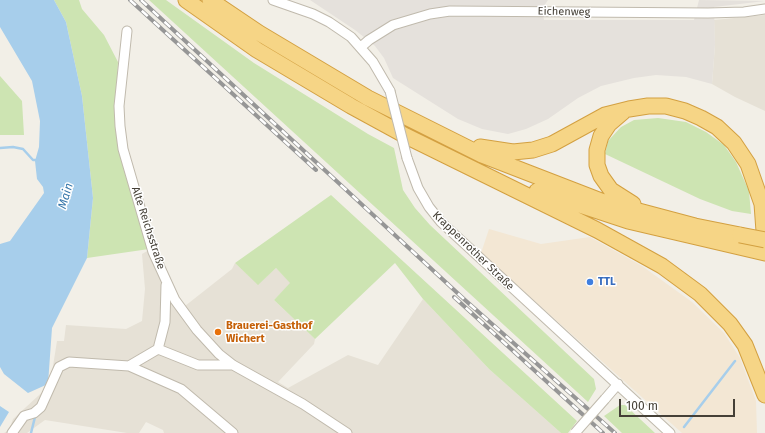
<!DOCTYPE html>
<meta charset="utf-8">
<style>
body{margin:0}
#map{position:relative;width:765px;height:433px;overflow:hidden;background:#f2efe7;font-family:"Fira Sans",sans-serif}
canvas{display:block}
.scale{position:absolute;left:619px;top:399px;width:116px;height:18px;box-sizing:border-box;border:2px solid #454037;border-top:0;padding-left:5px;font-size:12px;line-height:14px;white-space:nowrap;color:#454037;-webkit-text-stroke:3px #fff;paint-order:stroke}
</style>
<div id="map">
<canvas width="765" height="433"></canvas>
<div class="scale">100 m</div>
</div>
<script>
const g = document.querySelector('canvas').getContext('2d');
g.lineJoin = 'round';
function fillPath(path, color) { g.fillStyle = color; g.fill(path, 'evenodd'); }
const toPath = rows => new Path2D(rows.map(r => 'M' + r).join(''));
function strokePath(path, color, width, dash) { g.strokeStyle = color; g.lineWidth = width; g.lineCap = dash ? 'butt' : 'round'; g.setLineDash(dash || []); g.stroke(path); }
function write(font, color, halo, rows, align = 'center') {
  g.font = font + ' "Fira Sans",sans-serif'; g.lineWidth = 3; g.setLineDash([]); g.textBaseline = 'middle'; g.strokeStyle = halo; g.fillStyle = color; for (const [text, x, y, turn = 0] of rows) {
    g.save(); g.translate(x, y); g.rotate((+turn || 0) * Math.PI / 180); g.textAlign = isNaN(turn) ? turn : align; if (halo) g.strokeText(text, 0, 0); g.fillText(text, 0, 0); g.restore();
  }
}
const residential = toPath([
 [765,15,765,111,735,97,712,84,715,45,714,20],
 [149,250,185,306,232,269,235,263,258,284,276,268,291,283,274,300,315,339,314,344,278,382,288,388,348,355,378,365,423,299,489,369,561,433,164,433,163,430,146,422,139,433,127,433,45,420,27,433,4,433,9,430,13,419,50,385,57,341,64,341,66,325,126,329,142,321,145,289,142,254]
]);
const commercial = toPath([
 [489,229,541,244,590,237,642,266,692,302,724,333,740,358,756,401,757,433,682,433,481,253]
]);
const industrial = toPath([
 [310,0,548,0,542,9,544,20,694,20,699,0,765,1,714,7,715,45,712,84,686,77,656,75,634,78,601,86,578,98,548,119,526,129,508,134,482,129,458,119,393,78,384,58,375,46,355,30]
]);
const green = toPath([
 [54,0,79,0,82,9,104,35,118,62,116,107,149,249,87,258,93,198,82,96,66,22],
 [149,0,166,0,254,63,368,134,394,148,403,190,415,208,430,225,594,379,596,389,588,402],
 [0,76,22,101,24,135,0,135],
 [658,118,686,122,706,132,724,145,736,162,749,191,751,214,732,211,700,199,605,154,608,141,621,127,634,120],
 [331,195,577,421,568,433,561,433,489,369,423,299,395,263,315,339,274,300,290,283,276,268,258,285,235,263],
 [620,405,625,405,655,433,622,433,604,416]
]);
const water = toPath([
 [0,0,54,0,66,22,82,96,93,198,87,258,52,328,48,384,28,393,4,374,0,367,0,244,10,241,44,193,43,187,37,179,35,161,39,147,40,121,32,81,0,27],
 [0,406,9,412,0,427]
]);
const stream = toPath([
 [0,148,13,147,23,149,33,160,38,160],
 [684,427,735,361],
 [31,433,35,417]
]);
const minor = toPath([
 [273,0,313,14,329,22,351,37,373,62,390,91],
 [127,31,119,106,120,126,123,149,153,252,175,300,197,330,219,354,233,365,303,404,347,433],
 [361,47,369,40,393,25,430,14,450,11,708,13,744,12,765,9],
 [407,158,418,188,429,207,441,222,670,433],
 [158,349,198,365,233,365],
 [158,349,165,322,166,285],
 [129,366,158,349],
 [605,399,618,384],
 [12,433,24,416,34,413,41,407,59,367,69,362,129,366,181,389,233,433]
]);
const trunk = toPath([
 [186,0,257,50,351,106,406,136,597,230,662,266,700,294,730,324,745,345,765,395],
 [210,0,259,33,368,98,482,155,601,201,695,226,740,235],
 [623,112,609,124,601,136,597,150,597,165,601,176,611,190,633,204],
 [480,147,513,152,533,150,552,144,605,115,629,109,648,106,666,106,685,111,701,118,717,127,734,143,748,164,762,204,765,245],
 [537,191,628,221,765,253]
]);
const rail = toPath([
 [130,0,316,170],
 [141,0,465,300,615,433],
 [454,297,603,433]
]);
const minorBridge = toPath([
 [390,91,407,158],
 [575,433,605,399]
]);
const trunkBridge = toPath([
 [740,235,765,240]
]);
const markers = [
 [590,282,4,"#3f7fe0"],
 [218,332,4,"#e8710a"]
];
const streetNames = [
 ["Eichenweg",564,12,1],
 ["Alte Reichsstraße",148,228,72],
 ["Krappenrother Straße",473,251,44]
];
const shopNames = [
 ["TTL",598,282]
];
const foodNames = [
 ["Brauerei-Gasthof",226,326],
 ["Wichert",226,339]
];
const waterNames = [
 ["Main",66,196,-74]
];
fillPath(residential, '#e6e1d6');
fillPath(commercial, '#f3e7d4');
fillPath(industrial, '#e5e1dc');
fillPath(green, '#cde4b2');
fillPath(water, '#a7ceeb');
strokePath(stream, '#a7ceeb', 2.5);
strokePath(minor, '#c0baad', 11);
strokePath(trunk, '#d3a041', 17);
strokePath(minor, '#fff', 9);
strokePath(trunk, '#f6d586', 15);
strokePath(rail, '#969696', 4);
strokePath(rail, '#fff', 2.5, [8]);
strokePath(minorBridge, '#c0baad', 11, []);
strokePath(trunkBridge, '#d3a041', 17, []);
strokePath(minorBridge, '#fff', 9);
strokePath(trunkBridge, '#f6d586', 15);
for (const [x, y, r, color] of markers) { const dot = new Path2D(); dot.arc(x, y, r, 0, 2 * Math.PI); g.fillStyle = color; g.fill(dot); strokePath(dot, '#fff', 1.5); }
write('11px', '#454037', '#fff', streetNames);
write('bold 11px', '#366cbe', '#fff', shopNames, 'left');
write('bold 11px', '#c56008', '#fff', foodNames, 'left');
write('italic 12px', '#3777aa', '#fff', waterNames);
</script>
